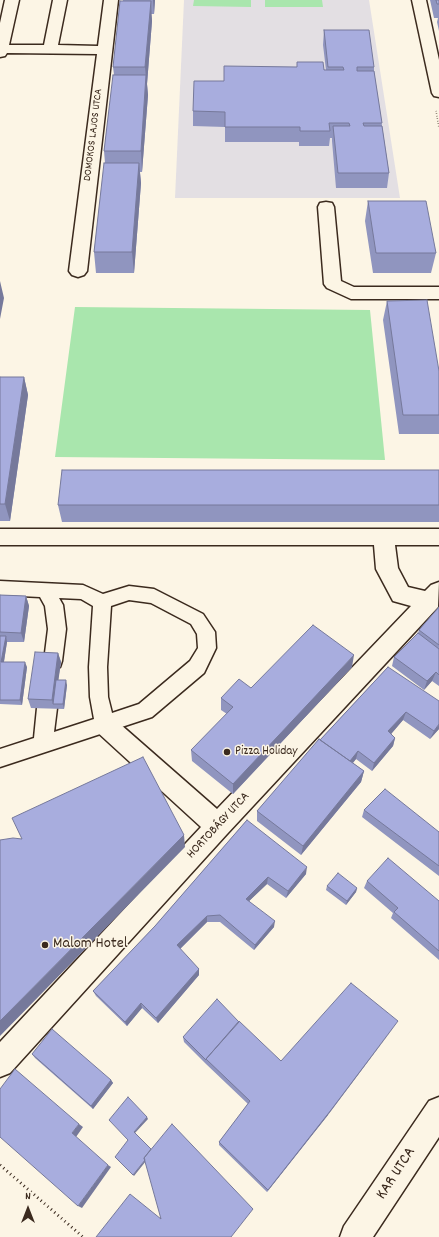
<!DOCTYPE html>
<meta charset="utf-8">
<style>
body{margin:0}
#map{position:relative;width:439px;height:1237px;overflow:hidden;background:#fcf5e5;font-family:Dekko,sans-serif}
canvas{display:block}
.north{position:absolute;left:8px;top:1189px;width:40px;height:40px;-webkit-text-stroke:3px #fcf5e5;paint-order:stroke;rotate:0deg;font-size:11px;font-weight:700;line-height:16px;text-align:center;color:#3b2a1e}
.north::after{content:'';display:block;margin:auto;width:14px;height:18px;background:#3b2a1e;clip-path:polygon(50% 0,100% 100%,50% 72%,0 100%)}
</style>
<div id="map">
<canvas width="439" height="1237"></canvas>
<div class="north">N</div>
</div>
<script>
const g = document.querySelector('canvas').getContext('2d');
g.lineJoin = 'round';
function fillPath(path, color) { g.fillStyle = color; g.fill(path, 'evenodd'); }
const toPath = rows => new Path2D(rows.map(r => 'M' + r).join(''));
function strokePath(path, color, width, dash) { g.strokeStyle = color; g.lineWidth = width; g.lineCap = dash ? 'butt' : 'round'; g.setLineDash(dash || []); g.stroke(path); }
function write(font, color, halo, rows, align = 'center') {
  g.font = font + ' Dekko,sans-serif'; g.lineWidth = 3; g.setLineDash([]); g.textBaseline = 'middle'; g.strokeStyle = halo; g.fillStyle = color; for (const [text, x, y, turn = 0] of rows) {
    g.save(); g.translate(x, y); g.rotate((+turn || 0) * Math.PI / 180); g.textAlign = isNaN(turn) ? turn : align; if (halo) g.strokeText(text, 0, 0); g.fillText(text, 0, 0); g.restore();
  }
}
const built = toPath([
 [184,0,369,0,400,198,175,198]
]);
const green = toPath([
 [194,0,251,0,251,7,193,6],
 [265,0,322,0,323,7,265,7],
 [75,307,370,310,385,460,55,457]
]);
const pathFar1 = toPath([
 [436,111,439,128]
]);
const path = toPath([
 [0,1165,83,1237]
]);
const service = toPath([
 [0,581,83,585,103,594,129,586,154,589,203,614,215,632,216,648,204,673,152,717,0,767,0,749,34,738,37,708,40,702,47,700,54,702,57,708,54,732,94,719,90,697,89,667,93,606,81,599,59,598,63,605,66,629,62,661,60,667,53,669,46,667,44,661,48,629,45,606,40,597,0,595,0,581],
 [129,600,151,603,191,624,197,634,198,648,190,661,139,704,112,713,108,697,107,667,111,606,129,600]
]);
const pedestrian = toPath([
 [412,0,426,0,439,60,439,97,434,96,432,93,412,0]
]);
const minor = toPath([
 [5,0,19,0,9,45,44,45,53,0,67,0,58,45,98,46,104,0,118,0,87,271,84,275,78,277,72,275,69,271,97,54,7,53,5,56,0,57,0,23,5,0],
 [326,202,332,203,334,207,341,281,354,287,439,287,439,299,351,299,327,288,324,284,318,207,320,203,326,202],
 [0,529,439,529,439,545,395,545,398,568,408,587,425,591,431,585,439,582,438,607,227,834,10,1073,0,1077,0,1042,201,827,96,731,92,724,96,717,104,713,112,717,217,809,411,606,393,601,376,569,374,545,0,545,0,529],
 [439,1097,439,1137,373,1237,340,1237,344,1226,429,1101,439,1097]
]);
const wall = toPath([
 [123,0,155,0,154,14,151,14,152,21,147,84,148,95,142,172,140,172,141,183,134,273,96,273,94,252,105,163,104,151,114,75,113,67],
 [430,0,439,0,439,31,437,22,438,18,434,18],
 [324,30,374,67,374,71,389,173,387,188,336,188,332,141,332,138,330,138,329,146,299,146,299,142,225,142,225,127,193,126,193,111,224,81,297,67,297,62,326,70,323,45],
 [368,201,436,253,431,273,373,273,365,221],
 [387,301,439,371,439,434,399,434,383,320],
 [0,377,24,377,28,395,10,521,0,521],
 [439,470,439,522,62,522,58,505],
 [0,595,26,596,29,606,24,642,7,642,4,662,27,667,22,705,0,704],
 [439,607,439,686,432,681,424,690,392,666,394,657,418,633,419,630],
 [58,653,61,662,58,680,67,685,64,709,31,708,28,699],
 [352,667,233,794,192,761,191,750,227,714,221,710,221,698,251,688],
 [388,667,439,729,430,739,403,720,391,734,395,738,393,746,372,771,356,759,353,763,364,771,361,782,301,855,257,821,257,811,320,740],
 [364,810,439,832,439,876,362,817],
 [247,820,306,874,286,898,267,884,249,901,274,927,254,950,220,922,207,922,180,949,199,975,158,1023,142,1008,127,1026,96,996,93,991,155,926],
 [367,881,439,901,439,960,391,918,393,913,364,888],
 [327,886,357,888,356,892,346,905,326,890],
 [239,1022,328,1115,267,1192,219,1145,219,1142,248,1104,206,1064,184,1042,183,1037],
 [32,1054,111,1080,113,1083,93,1109,35,1058]
]);
const shadedWall = toPath([
 [153,0,155,0,154,14],
 [151,1,152,21,147,84,148,95,142,172,141,151,146,78,145,67],
 [139,163,141,183,134,273,132,252],
 [0,281,4,298,0,319],
 [24,377,28,395,10,521,5,504],
 [26,596,29,606,24,642,21,633],
 [6,636,7,642,3,667,1,662],
 [58,653,61,662,55,704,53,704,52,700],
 [354,655,352,667,233,794,233,784],
 [25,662,27,667,22,705,20,700],
 [436,672,432,681,424,690,427,681],
 [66,680,67,685,64,709,63,704],
 [406,712,403,720,386,740,388,731],
 [439,724,439,729,430,739,434,731],
 [395,738,393,746,372,771,374,763],
 [358,751,356,759,346,771,348,763],
 [364,771,361,782,301,855,303,846],
 [184,835,185,847,0,1036,0,1021],
 [307,867,306,874,286,898,288,891],
 [268,877,267,884,245,905,246,899],
 [357,888,356,892,346,905,347,901],
 [207,916,207,922,178,951,177,945],
 [275,921,274,927,254,950,255,945],
 [199,969,199,975,158,1023,156,1018],
 [141,1003,142,1008,127,1026,125,1022],
 [394,1027,328,1115,267,1192,268,1190],
 [111,1080,113,1083,93,1109,91,1106],
 [147,1117,148,1119,135,1133,134,1132],
 [79,1124,83,1127,76,1137,72,1133],
 [153,1150,154,1151,134,1176,133,1175],
 [108,1165,111,1167,82,1208,78,1206]
]);
const building = toPath([
 [436,0,439,0,439,4,437,4,436,0],
 [120,1,151,1,145,67,113,67,120,1],
 [324,30,369,30,374,67,357,67,357,71,374,71,382,123,363,123,364,126,382,126,389,173,338,173,333,126,350,126,349,123,329,123,330,131,300,131,300,127,225,127,225,112,193,111,194,81,224,81,224,66,297,67,297,62,323,62,324,70,344,70,343,67,328,67,324,30],
 [113,75,146,75,141,151,104,151,113,75],
 [104,163,139,163,132,252,94,252,104,163],
 [368,201,426,201,436,253,376,253,368,201],
 [427,300,439,371,439,415,403,415,387,301,427,300],
 [0,377,24,377,5,504,0,504,0,377],
 [62,470,439,470,439,505,58,505,62,470],
 [0,595,26,596,21,633,0,632,0,595],
 [439,607,439,645,419,630,439,607],
 [313,625,354,655,233,784,191,750,233,707,221,698,239,679,251,688,313,625],
 [418,633,439,649,439,675,436,672,427,681,394,657,418,633],
 [0,636,6,636,1,662,25,662,20,700,0,700,0,636],
 [35,652,58,653,52,700,28,699,35,652],
 [388,667,439,701,439,724,434,731,406,712,388,731,395,738,374,763,358,751,350,761,320,740,388,667],
 [56,680,66,680,63,704,53,704,56,680],
 [319,739,364,771,303,846,257,811,319,739],
 [143,757,184,835,0,1021,0,840,13,838,22,839,12,818,143,757],
 [385,789,439,832,439,866,364,810,385,789],
 [247,820,307,867,288,891,268,877,246,899,275,921,255,945,220,915,207,916,177,945,199,969,156,1018,141,1003,125,1022,93,991,155,926,247,820],
 [388,858,439,901,439,951,394,912,398,908,367,881,388,858],
 [338,873,357,888,347,901,327,886,338,873],
 [351,983,398,1021,331,1110,268,1190,219,1142,250,1101,206,1059,239,1021,281,1061,351,983],
 [217,999,239,1022,206,1059,206,1060,183,1037,217,999],
 [52,1029,111,1080,91,1106,32,1054,52,1029],
 [15,1069,79,1124,72,1133,108,1165,78,1206,0,1137,0,1089,15,1069],
 [128,1097,147,1117,134,1132,151,1149,144,1158,145,1160,133,1175,115,1157,128,1140,109,1120,128,1097],
 [172,1124,253,1209,231,1237,96,1237,130,1194,161,1219,144,1158,172,1124]
]);
const markers = [
 [227,752,4,"#3b2a1e"],
 [45,945,4,"#3b2a1e"]
];
const farStreetnames = [
 ["DOMOKOS LAJOS UTCA",94,135,-83]
];
const poiNames = [
 ["Pizza Holiday",235,752]
];
const streetNames = [
 ["HORTOBÁGY UTCA",219,826,-47]
];
const nearPoinames = [
 ["Malom Hotel",53,945]
];
const nearStreetnames = [
 ["KAR UTCA",397,1174,-57]
];
fillPath(built, '#e3dfe3');
fillPath(green, '#a9e6ad');
strokePath(service, '#3b2a1e', 3);
strokePath(pedestrian, '#3b2a1e', 3);
strokePath(minor, '#3b2a1e', 3);
strokePath(pathFar1, '#3b2a1e', 1.5, [0.5, 2]);
strokePath(path, '#3b2a1e', 3, [1, 3.5]);
fillPath(service, '#fcf5e5');
fillPath(pedestrian, '#fcf5e5');
fillPath(minor, '#fcf5e5');
fillPath(wall, '#9095bf');
fillPath(shadedWall, '#76799b');
fillPath(building, '#a8adde');
strokePath(building, '#76799b', 1);
for (const [x, y, r, color] of markers) { const dot = new Path2D(); dot.arc(x, y, r, 0, 2 * Math.PI); g.fillStyle = color; g.fill(dot); strokePath(dot, '#fcf5e5', 1.5); }
write('11px', '#3b2a1e', '#fcf5e5', farStreetnames);
write('13px', '#3b2a1e', '#fcf5e5', poiNames, 'left');
write('13px', '#3b2a1e', '#fcf5e5', streetNames);
write('16px', '#3b2a1e', '#fcf5e5', nearPoinames, 'left');
write('16px', '#3b2a1e', '#fcf5e5', nearStreetnames);
</script>
